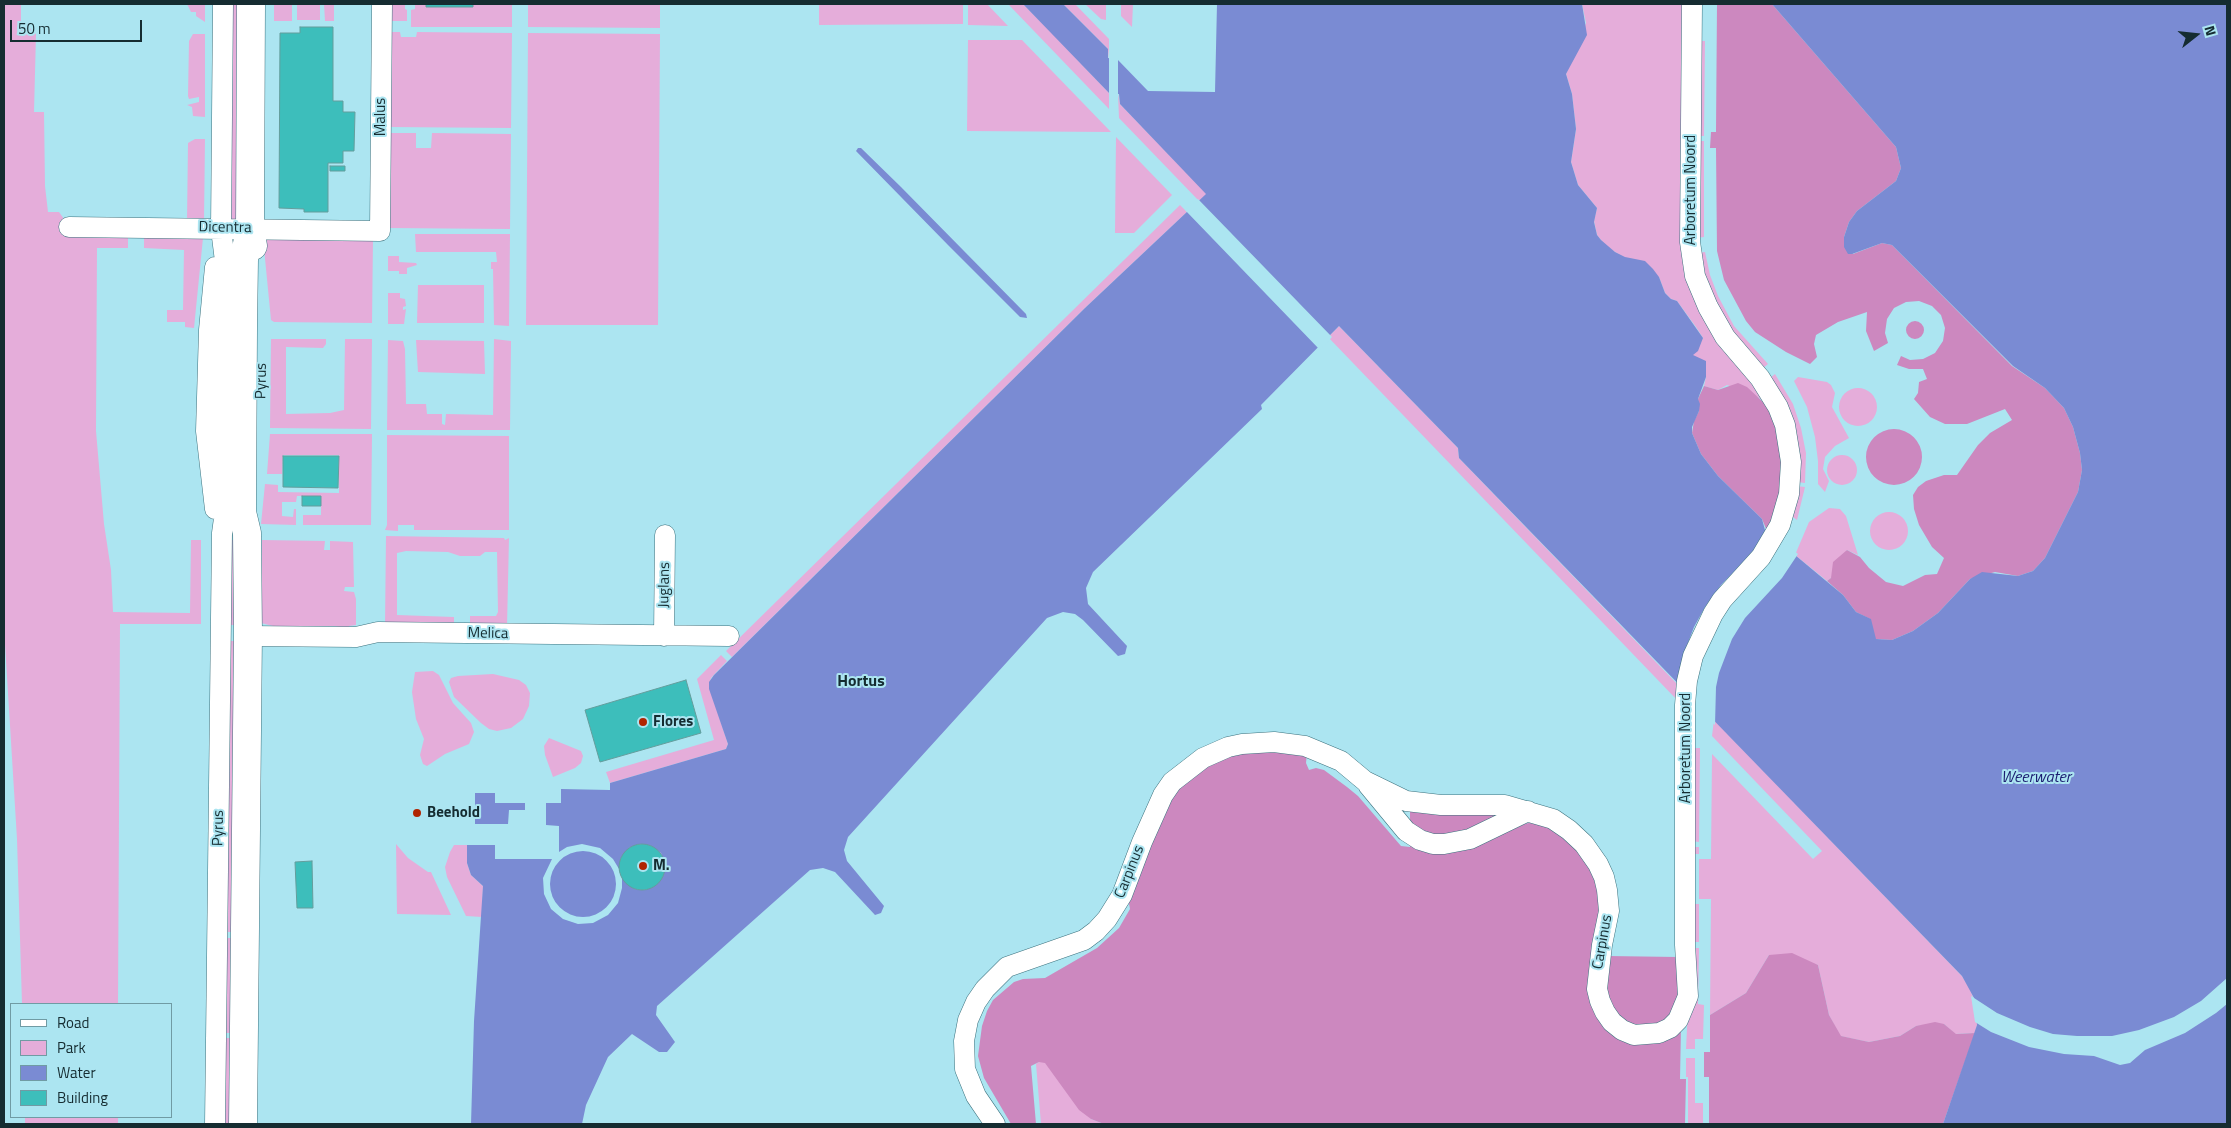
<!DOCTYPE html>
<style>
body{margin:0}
#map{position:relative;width:2231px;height:1128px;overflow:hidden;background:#ace5f1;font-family:"Titillium Web",sans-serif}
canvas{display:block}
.frame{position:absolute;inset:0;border:5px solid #152c31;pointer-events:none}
.legend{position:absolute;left:10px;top:1003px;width:162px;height:115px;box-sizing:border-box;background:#ace5f1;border:1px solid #709ba4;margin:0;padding:6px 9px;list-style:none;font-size:15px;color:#152c31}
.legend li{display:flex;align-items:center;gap:10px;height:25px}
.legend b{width:25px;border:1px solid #709ba4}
.north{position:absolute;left:2171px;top:10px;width:50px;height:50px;-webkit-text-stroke:4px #ace5f1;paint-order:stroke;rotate:74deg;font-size:14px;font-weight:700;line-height:20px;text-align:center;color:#152c31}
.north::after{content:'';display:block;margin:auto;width:18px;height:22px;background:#152c31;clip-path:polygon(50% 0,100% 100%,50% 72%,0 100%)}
.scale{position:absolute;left:10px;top:20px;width:132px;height:22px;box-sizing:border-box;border:2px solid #152c31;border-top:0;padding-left:6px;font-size:15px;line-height:18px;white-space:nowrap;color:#152c31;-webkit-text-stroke:4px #ace5f1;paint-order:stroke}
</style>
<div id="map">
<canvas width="2231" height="1128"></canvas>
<div class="frame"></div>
<ul class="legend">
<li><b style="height:6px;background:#fff"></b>Road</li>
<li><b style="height:14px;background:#e5adda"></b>Park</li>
<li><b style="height:14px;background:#7a8bd3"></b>Water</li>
<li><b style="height:14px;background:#3dbebb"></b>Building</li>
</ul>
<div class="north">N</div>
<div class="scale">50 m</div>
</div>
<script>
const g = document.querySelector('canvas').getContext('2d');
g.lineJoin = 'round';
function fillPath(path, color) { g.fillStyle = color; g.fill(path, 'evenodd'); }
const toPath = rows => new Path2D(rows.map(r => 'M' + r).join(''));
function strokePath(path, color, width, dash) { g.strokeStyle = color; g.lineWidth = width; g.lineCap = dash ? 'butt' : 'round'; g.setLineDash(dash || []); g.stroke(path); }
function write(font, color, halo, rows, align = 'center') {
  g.font = font + ' "Titillium Web",sans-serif'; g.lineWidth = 4; g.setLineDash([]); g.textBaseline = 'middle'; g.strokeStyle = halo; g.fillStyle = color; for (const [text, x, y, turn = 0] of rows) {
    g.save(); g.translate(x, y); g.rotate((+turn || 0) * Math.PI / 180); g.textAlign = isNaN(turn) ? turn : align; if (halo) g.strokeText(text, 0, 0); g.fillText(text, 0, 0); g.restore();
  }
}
const green = toPath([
 [4,4,21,4,21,26,29,27,36,34,34,112,44,112,45,186,48,212,59,212,64,219,64,236,128,237,128,248,97,248,96,431,104,524,111,570,113,612,190,613,191,540,201,540,201,624,120,624,118,1004,22,1004,17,839,4,628],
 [187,4,205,4,205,22,196,16,196,12,191,12],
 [233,4,240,4,239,222,231,222],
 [274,4,292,4,292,21,274,21],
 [297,4,320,4,320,20,297,20],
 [324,4,334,4,334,21,325,21],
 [390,4,405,4,405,9,407,10,407,21,390,21],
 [415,4,426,4,426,7,473,7,473,4,512,4,512,27,411,27,411,10,415,9],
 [528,4,660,4,660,28,528,27],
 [819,4,963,4,963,24,819,25],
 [968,4,987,4,1008,26,968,25],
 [1008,4,1023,4,1051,32,1109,93,1109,109],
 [1063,4,1075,4,1109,39,1109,59,1108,49],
 [1085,4,1106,4,1106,20,1101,19],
 [1121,4,1133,4,1132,27,1121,16],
 [1582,4,1684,4,1683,242,1770,404,1754,395,1727,385,1718,390,1704,386,1706,377,1692,355,1703,338,1696,327,1677,301,1671,299,1665,293,1659,277,1615,252,1605,245,1597,235,1594,221,1597,208,1578,185,1571,162,1576,129,1572,94,1566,74,1586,23],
 [390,32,400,32,401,37,416,37,417,32,512,33,511,128,389,127],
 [528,33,660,34,658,325,526,325],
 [193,34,205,34,205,117,193,116,192,107,187,105,199,102,199,97,189,99,188,96,189,41],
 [968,40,1022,40,1111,132,967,131],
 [1697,41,1705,41,1704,136,1697,136],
 [1118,94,1120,104,1207,194,1199,201,1119,118],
 [389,133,416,133,416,148,431,148,432,133,511,134,510,229,389,228],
 [1116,137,1172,195,1134,233,1115,233],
 [195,139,205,139,204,221,187,221,188,143],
 [1697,141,1704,141,1704,237,1696,238],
 [1180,205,1187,212,1085,308,732,657,726,651],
 [415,234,510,234,509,326,494,325,493,269,491,269,491,262,497,262,496,252,416,252],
 [144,237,203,238,194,328,185,327,185,322,167,322,167,310,183,310,184,250,144,248],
 [263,238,373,238,372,323,274,322,271,320],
 [1705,252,1710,275,1718,296,1734,326,1768,364,1762,369,1714,307,1697,253],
 [388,256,399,256,399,262,416,263,417,265,407,268,407,274,399,274,399,271,388,271],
 [418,285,484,285,484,323,417,323],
 [388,293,400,293,400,298,405,299,406,306,403,307,403,310,406,309,404,324,388,324],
 [1339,326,1458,448,1459,458,1679,686,1679,702,1328,337],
 [271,339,326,339,326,344,323,348,286,347,286,414,330,413,344,410,345,339,372,339,371,429,270,428],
 [494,339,511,341,510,430,387,430,388,340,403,341,405,349,406,404,426,404,427,414,442,414,442,424,445,425,446,414,493,415],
 [416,340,484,341,485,374,418,372],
 [1775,374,1793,404,1801,428,1806,453,1805,483,1797,482,1770,378],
 [1798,377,1827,382,1831,385,1835,393,1832,407,1849,438,1835,446,1825,457,1823,469,1829,481,1825,492,1818,484,1818,461,1815,437,1807,407,1794,381],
 '1839 407a19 19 0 1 1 38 0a19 19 0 1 1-38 0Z',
 [270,434,372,434,371,525,303,525,303,515,321,515,321,496,297,496,296,502,282,502,282,516,293,517,294,509,296,509,296,525,261,524,265,484,278,485,278,492,339,493,339,455,283,455,282,474,267,474],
 [387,435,509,436,509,530,414,530,414,525,398,525,398,531,385,530,387,525],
 '1827 470a15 15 0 1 1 30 0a15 15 0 1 1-30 0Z',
 [1796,486,1805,487,1797,520,1790,515],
 [1829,508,1840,509,1846,516,1858,555,1847,550,1831,578,1827,581,1795,555,1809,522],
 '1870 531a19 19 0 1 1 38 0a19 19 0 1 1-38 0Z',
 [386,536,504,538,505,540,509,538,507,626,470,626,470,616,496,616,498,612,497,552,485,552,480,556,460,556,448,552,406,551,397,553,397,615,454,617,454,626,385,626],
 [229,540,237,540,236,625,229,625],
 [262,540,325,541,324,550,330,550,330,541,353,542,354,587,345,587,344,591,354,592,356,599,356,625,349,626,349,631,335,626,273,626,261,623],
 [228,641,236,641,234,932,226,932],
 [721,655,727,661,711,678,709,686,728,744,726,749,610,783,606,772,714,740,697,679],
 [433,671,439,675,453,703,471,723,474,732,469,744,445,754,427,766,423,764,420,755,424,739,416,719,412,692,415,672],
 [493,674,519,680,526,685,530,693,529,706,523,719,511,728,497,731,489,729,481,723,454,697,449,682,451,678,458,676],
 [1714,720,1962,976,1970,989,1976,1006,1977,1025,1975,1033,1955,1034,1944,1024,1916,1026,1900,1036,1869,1042,1840,1036,1829,1015,1818,965,1769,955,1746,993,1710,1015,1711,899,1699,899,1699,859,1711,859,1712,754,1813,859,1822,851,1712,736],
 [549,738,581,751,583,756,581,763,575,768,553,777,545,755,544,746],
 [1692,748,1700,748,1699,842,1691,841],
 [396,844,408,858,428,872,431,872,451,915,397,914],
 [454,845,467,845,467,863,471,875,483,886,482,917,466,916,447,877,445,867,450,852],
 [1692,847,1699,847,1699,854,1694,854,1694,904,1699,904,1699,942,1691,942],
 [226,938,234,938,234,1033,226,1033],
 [1691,948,1699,948,1698,1004,1704,1005,1703,1039,1695,1039,1695,1049,1686,1049],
 [226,1038,234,1038,233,1124,225,1124],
 [1686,1058,1695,1058,1695,1103,1703,1103,1703,1124,1688,1124,1688,1077,1686,1077],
 [1039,1062,1045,1062,1091,1119,1104,1124,1041,1124,1036,1064],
 [25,1117,118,1117,118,1124,25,1124]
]);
const forest = toPath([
 [1717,4,1772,4,1896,147,1901,168,1896,181,1857,211,1849,222,1844,237,1853,254,1882,243,1892,245,2012,366,2045,388,2064,408,2073,427,2080,453,2082,470,2078,492,2045,558,2033,571,2018,576,1995,572,1970,579,1938,613,1913,631,1892,640,1875,639,1870,619,1856,612,1843,595,1827,581,1831,578,1833,562,1847,550,1860,557,1869,568,1886,582,1903,586,1925,575,1937,574,1944,558,1932,547,1919,525,1914,509,1913,495,1918,487,1926,481,1944,475,1957,475,1978,445,1990,433,2012,420,2005,409,1967,424,1945,424,1930,417,1914,399,1918,393,1919,382,1927,379,1923,369,1909,369,1897,365,1901,356,1910,360,1923,359,1935,353,1943,341,1945,328,1941,315,1932,306,1919,301,1906,302,1894,308,1887,319,1885,333,1888,343,1874,351,1866,331,1867,312,1838,322,1816,335,1814,344,1817,357,1810,364,1786,352,1755,332,1746,321,1724,280,1717,251,1716,148,1710,148,1711,132,1716,132],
 '1906 330a9 9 0 1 1 18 0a9 9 0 1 1-18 0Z',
 [1738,383,1747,387,1762,401,1770,404,1784,455,1780,499,1767,531,1762,519,1718,476,1701,454,1692,433,1694,421,1699,411,1698,399,1704,386,1718,390],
 '1866 457a28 28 0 1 1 56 0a28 28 0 1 1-56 0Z',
 [1244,750,1307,753,1306,763,1309,770,1316,768,1324,770,1347,787,1358,796,1401,846,1410,847,1410,842,1529,823,1542,824,1571,841,1597,878,1608,1027,1681,1027,1680,1079,1686,1079,1685,1124,1104,1124,1091,1119,1079,1110,1045,1063,1039,1062,1031,1066,1036,1124,1011,1124,984,1078,978,1056,982,1026,987,1011,993,1000,1014,982,1023,979,1045,978,1097,948,1119,928,1130,909,1128,898,1171,796,1198,770],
 [1410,808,1505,810,1475,830,1435,837,1410,827],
 [1792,953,1818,965,1829,1015,1841,1036,1869,1042,1900,1036,1916,1026,1935,1022,1944,1024,1956,1034,1975,1033,1943,1124,1709,1124,1709,1077,1704,1077,1704,1052,1710,1052,1710,1015,1746,993,1769,955],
 [1607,956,1678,957,1681,998,1665,1023,1640,1029,1614,1015,1603,981]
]);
const water = toPath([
 [1023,4,1063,4,1108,49,1108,58,1117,59,1148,91,1215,92,1217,4,1582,4,1587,35,1566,74,1572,94,1576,129,1571,162,1578,185,1597,208,1594,222,1597,235,1601,240,1615,252,1625,257,1645,261,1653,269,1659,277,1665,293,1671,299,1677,301,1703,338,1698,351,1693,355,1706,361,1706,377,1698,399,1700,404,1699,411,1692,427,1692,433,1701,454,1718,476,1762,519,1765,530,1843,595,1856,612,1871,619,1876,639,1892,640,1913,631,1938,613,1970,579,1982,572,2018,576,2033,571,2045,558,2078,492,2082,470,2080,453,2073,427,2064,408,2045,388,2013,366,1892,245,1882,243,1852,254,1848,254,1844,247,1844,237,1849,222,1857,211,1896,181,1901,168,1896,147,1772,4,2227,4,2227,1124,1943,1124,1977,1025,1974,998,1962,976,1459,458,1458,448,1339,326,1261,405,1262,409,1093,572,1086,588,1088,604,1127,646,1125,654,1118,656,1083,620,1075,614,1063,612,1047,618,848,837,844,850,847,861,884,906,881,913,875,915,835,872,823,868,810,870,657,1006,656,1015,675,1042,667,1052,659,1052,632,1034,608,1057,586,1105,582,1124,471,1124,474,1021,483,886,471,875,467,863,467,845,495,845,495,859,552,859,543,878,544,894,551,909,563,919,578,924,593,923,608,915,618,903,622,888,622,877,627,883,635,889,645,890,656,885,663,876,665,864,661,853,651,846,640,844,629,848,621,858,619,869,613,859,600,848,582,844,567,847,559,852,559,826,546,825,546,803,561,803,561,789,610,790,610,783,726,749,728,744,709,689,709,682,714,675,1085,308,1206,194,1120,104,1119,94,1110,94],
 [858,148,861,148,901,187,1026,314,1027,318,1020,317,948,245,856,151],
 [475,793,495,793,495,803,525,803,525,810,509,810,508,824,475,824],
 '550 884a33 33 0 1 1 66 0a33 33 0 1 1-66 0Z'
]);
const pier = toPath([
 [1109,57,1118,57,1118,96,1109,96],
 [1198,199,1332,337,1320,350,1185,210],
 [1767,528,1798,554,1782,578,1745,618,1732,639,1719,673,1716,687,1715,725,1677,687,1683,656,1694,627,1705,607,1721,585,1752,553],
 [2227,978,2227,1004,2216,1013,2185,1033,2145,1050,2130,1063,2120,1065,2094,1056,2064,1054,2029,1047,1991,1032,1975,1022,1971,996,1997,1013,2030,1027,2053,1034,2077,1036,2112,1036,2139,1030,2174,1017,2201,1001]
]);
const building = toPath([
 [426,4,473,4,473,7,426,7,426,4],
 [300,27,333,27,333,101,343,101,343,112,355,112,354,151,343,151,343,163,328,163,328,212,304,212,304,209,279,208,280,33,300,33,300,27],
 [330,166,345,166,345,171,330,171,330,166],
 [283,456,339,456,338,488,283,487,283,456],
 [302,496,321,496,321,506,302,506,302,496],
 [686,680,701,733,600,762,585,710,686,680],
 '619 867a23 23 0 1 1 46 0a23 23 0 1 1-46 0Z',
 [312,861,313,908,297,908,295,862,312,861]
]);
const street = toPath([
 [69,227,380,231,382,4],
 [215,267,209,330,206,431,215,509],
 [247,636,356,637,378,632,729,636],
 [664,636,665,535],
 [1368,785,1406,831,1420,840,1433,844,1444,844,1470,839,1528,811],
 [215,1124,222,533,225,511,226,431,225,261,221,229,223,4],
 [995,1124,976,1096,965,1069,964,1041,968,1020,976,1002,985,989,1007,967,1084,940,1096,931,1107,919,1122,895,1142,842,1163,795,1172,782,1203,758,1228,747,1242,744,1274,742,1305,746,1341,761,1365,781,1406,801,1441,805,1505,805,1553,819,1569,830,1584,844,1598,864,1604,877,1607,890,1609,911,1602,945,1597,989,1600,1001,1605,1012,1612,1022,1622,1030,1634,1035,1659,1033,1670,1028,1678,1020,1688,996,1685,945,1685,705,1687,681,1693,656,1713,614,1722,600,1761,557,1780,525,1789,494,1791,462,1785,425,1778,407,1760,378,1725,337,1708,307,1695,276,1690,242,1692,4]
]);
const secondary = toPath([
 [251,4,250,229,253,246],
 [243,1124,248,633,247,533,242,512,243,330,244,259,250,229]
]);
const markers = [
 [643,722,5,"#b02401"],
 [417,813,5,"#b02401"],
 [643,866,5,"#b02401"]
];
const streetNames = [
 ["Malus",381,117,-90],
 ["Arboretum Noord",1691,190,-90],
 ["Dicentra",225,228,1],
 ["Pyrus",262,381,-89],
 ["Juglans",665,585,-89],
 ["Melica",488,634,1],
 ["Arboretum Noord",1686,748,-90],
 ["Pyrus",219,828,-89],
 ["Carpinus",1130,872,-68],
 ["Carpinus",1603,942,-80]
];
const poiNames = [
 ["Flores",653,722],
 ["Beehold",427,813],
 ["M.",653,866]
];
const neighbourhoodNames = [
 ["Hortus",861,682]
];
const waterNames = [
 ["Weerwater",2036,778]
];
fillPath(green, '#e5adda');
fillPath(forest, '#cc88bf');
fillPath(water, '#7a8bd3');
fillPath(pier, '#ace5f1');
fillPath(building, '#3dbebb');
strokePath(building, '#649d9c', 1);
strokePath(street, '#3c727e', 21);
strokePath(secondary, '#3c727e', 29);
strokePath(street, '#fff', 20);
strokePath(secondary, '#fff', 28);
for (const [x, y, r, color] of markers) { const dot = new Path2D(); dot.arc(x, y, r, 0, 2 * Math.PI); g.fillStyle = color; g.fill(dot); strokePath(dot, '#ace5f1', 2); }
write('15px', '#152c31', '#ace5f1', streetNames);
write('bold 15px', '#152c31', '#ace5f1', poiNames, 'left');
write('bold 16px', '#152c31', '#ace5f1', neighbourhoodNames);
write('italic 16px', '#1b1c70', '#ace5f1', waterNames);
</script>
